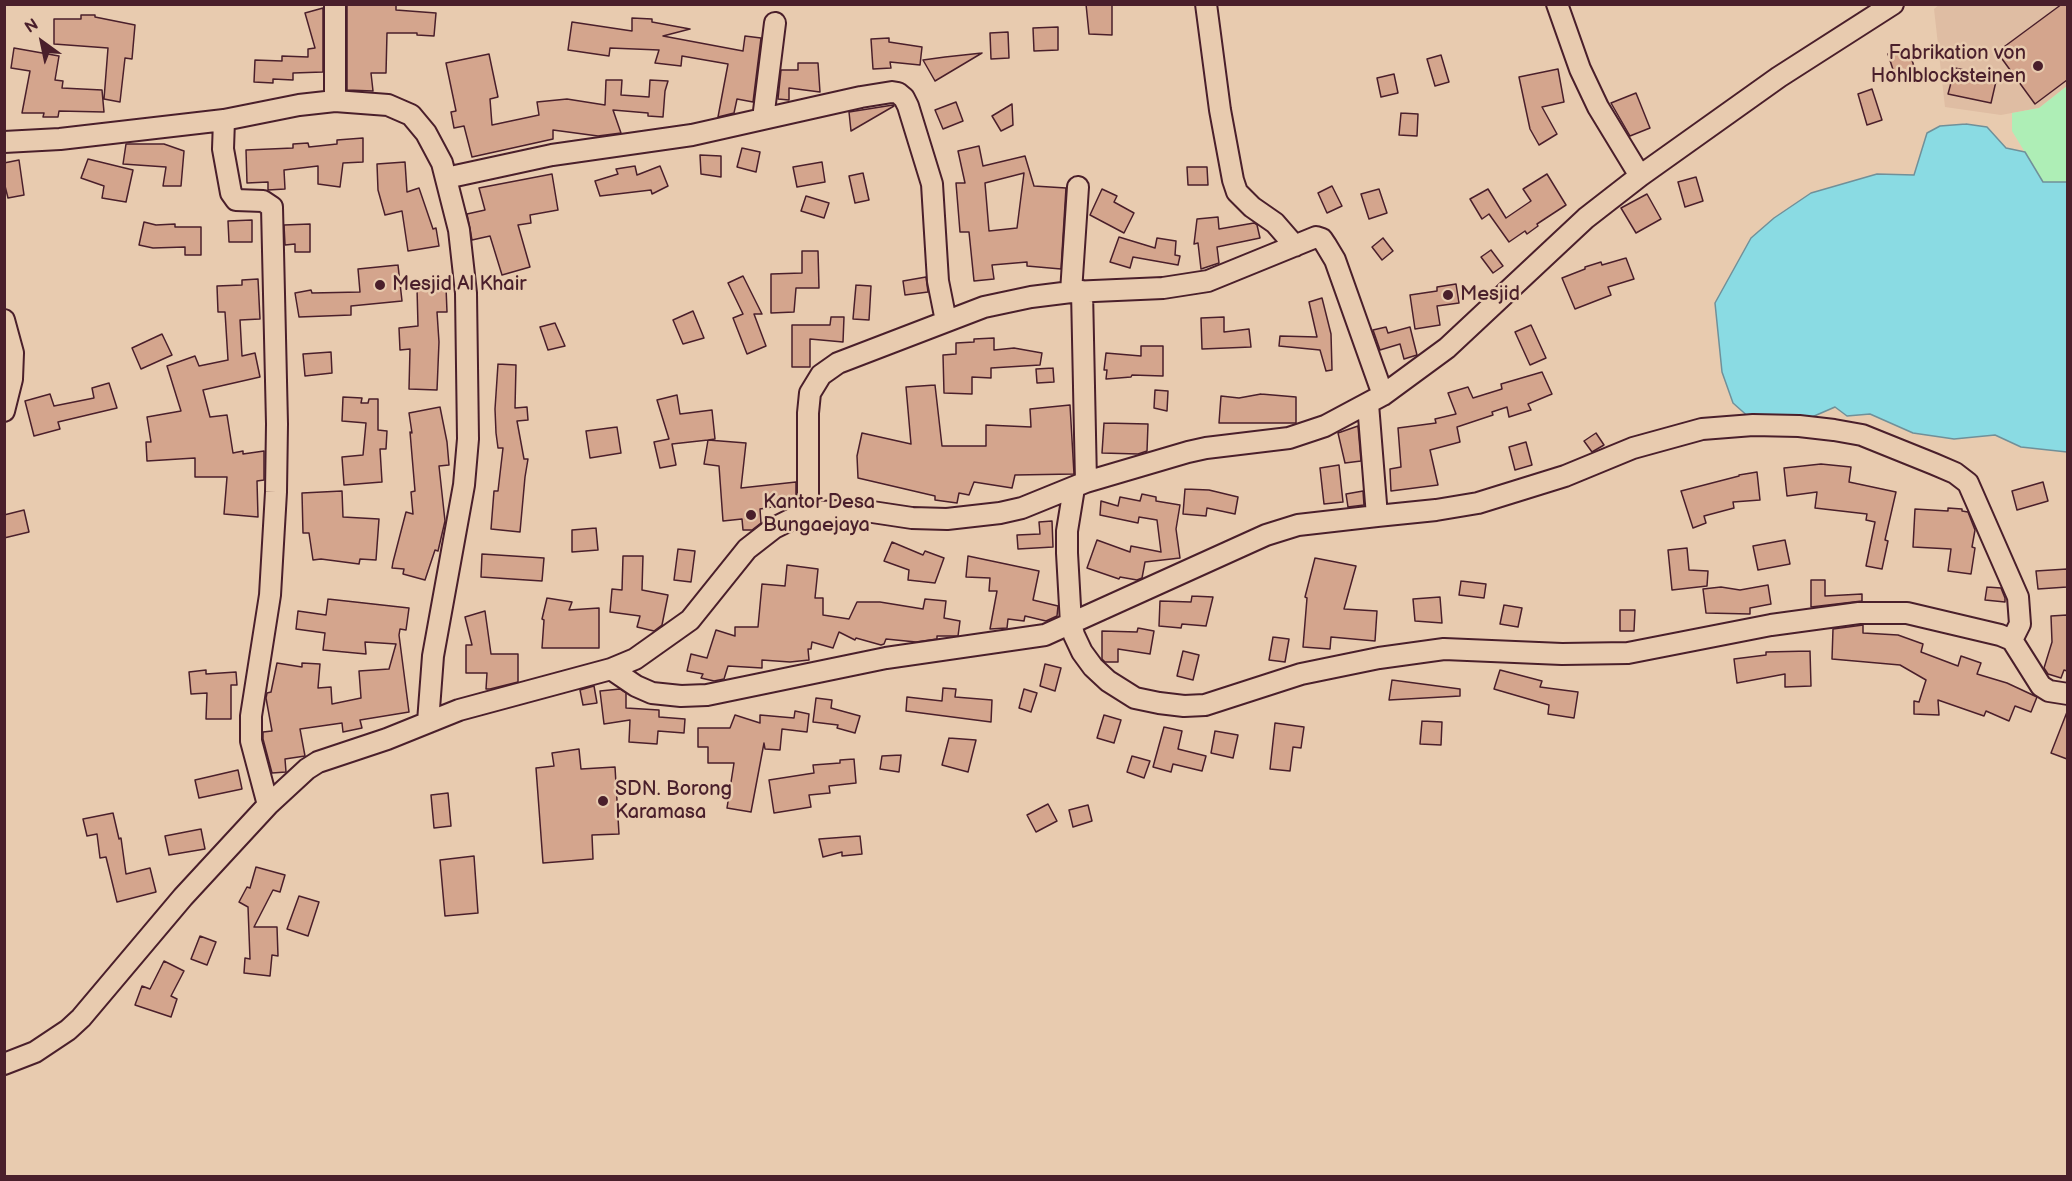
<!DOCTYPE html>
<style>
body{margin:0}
#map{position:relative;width:2072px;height:1181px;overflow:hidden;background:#e8cbaf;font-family:"Balsamiq Sans",sans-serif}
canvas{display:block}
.frame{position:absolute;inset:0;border:6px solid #4a1f2b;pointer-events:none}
.north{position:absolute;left:12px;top:12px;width:60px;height:60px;-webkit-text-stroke:4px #e8cbaf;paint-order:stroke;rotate:327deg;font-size:16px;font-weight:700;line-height:24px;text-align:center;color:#4a1f2b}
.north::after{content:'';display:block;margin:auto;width:21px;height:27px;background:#4a1f2b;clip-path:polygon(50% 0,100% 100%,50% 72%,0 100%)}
</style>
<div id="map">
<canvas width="2072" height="1181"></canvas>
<div class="frame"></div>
<div class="north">N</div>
</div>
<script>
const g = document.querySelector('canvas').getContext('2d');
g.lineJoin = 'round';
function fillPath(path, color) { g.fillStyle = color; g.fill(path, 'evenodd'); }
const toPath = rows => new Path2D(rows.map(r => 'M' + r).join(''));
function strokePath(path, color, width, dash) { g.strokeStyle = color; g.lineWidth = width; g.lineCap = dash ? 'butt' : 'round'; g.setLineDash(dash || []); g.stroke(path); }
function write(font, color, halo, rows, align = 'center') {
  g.font = font + ' "Balsamiq Sans",sans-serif'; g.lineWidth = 5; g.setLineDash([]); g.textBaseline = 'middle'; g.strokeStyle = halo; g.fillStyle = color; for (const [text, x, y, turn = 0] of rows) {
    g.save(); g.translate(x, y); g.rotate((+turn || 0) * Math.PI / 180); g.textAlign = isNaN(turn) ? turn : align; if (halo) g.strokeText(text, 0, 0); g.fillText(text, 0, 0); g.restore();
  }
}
const built = toPath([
 [1940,4,2067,5,2067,86,2039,108,2001,115,1945,107,1934,9]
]);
const green = toPath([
 [2067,86,2067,182,2043,182,2012,131,2012,113,2039,108]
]);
const water = toPath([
 [1966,124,1987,127,2006,148,2025,152,2043,182,2067,182,2067,452,2021,447,1995,435,1954,439,1913,433,1870,414,1847,416,1835,407,1805,420,1751,419,1733,403,1722,372,1715,303,1751,238,1774,218,1811,193,1877,174,1914,175,1927,133,1940,126,1966,124]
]);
const building = toPath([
 [347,4,396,4,396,10,436,13,434,36,417,35,417,33,387,33,386,73,371,73,373,91,347,90,347,4],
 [1086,4,1112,4,1112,35,1089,34,1086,4],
 [2062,4,2067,4,2067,80,2035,104,1997,52,2062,4],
 [323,8,323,72,293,73,293,80,273,79,273,83,254,82,255,60,282,61,282,56,308,57,308,49,315,48,305,13,323,8],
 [81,15,95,15,95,17,135,25,132,59,125,58,120,102,104,99,108,48,54,44,54,19,81,19,81,15],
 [632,18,652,19,652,22,690,29,663,36,743,51,745,36,761,38,753,102,737,99,734,113,718,117,728,64,682,56,681,66,655,63,659,50,610,48,609,56,568,50,572,22,632,31,632,18],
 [1058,27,1058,50,1034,51,1033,28,1058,27],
 [1008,32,1009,58,991,59,990,33,1008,32],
 [889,38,889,42,922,47,920,65,890,62,891,68,873,69,871,39,889,38],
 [1908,47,1916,73,1896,79,1888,54,1908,47],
 [14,48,59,56,55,80,63,81,62,88,102,90,104,112,59,111,58,117,43,117,44,113,22,113,30,71,11,68,14,48],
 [982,53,935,81,923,60,945,57,982,53],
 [489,54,498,97,490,99,492,125,539,115,537,102,567,99,605,105,606,80,622,80,621,95,649,97,650,80,668,81,665,91,663,117,648,116,648,113,613,110,621,133,598,136,553,130,553,139,472,157,464,126,454,128,451,112,456,111,446,63,489,54],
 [1441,55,1449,82,1435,86,1427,59,1441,55],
 [798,63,818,63,820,92,789,88,789,100,778,99,781,70,798,70,798,63],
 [1955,68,1997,77,1991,103,1948,94,1955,68],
 [1558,69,1564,102,1542,107,1557,134,1539,145,1530,129,1519,77,1558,69],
 [1394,74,1398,93,1381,97,1377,78,1394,74],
 [1872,89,1882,120,1867,125,1858,94,1872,89],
 [1636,93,1650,128,1630,136,1611,103,1636,93],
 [956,102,963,121,943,129,935,110,956,102],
 [1012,104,1013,125,1001,131,992,116,1012,104],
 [893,105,894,106,851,131,849,112,893,105],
 [1401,113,1418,114,1417,136,1399,135,1401,113],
 [363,138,363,162,343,163,340,187,318,184,318,166,284,170,285,189,268,190,268,182,247,183,246,150,293,148,293,144,308,143,309,147,337,144,337,140,363,138],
 [126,144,164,144,184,151,181,186,163,186,166,167,123,164,126,144],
 [979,146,983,166,1025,156,1034,186,1066,188,1061,269,1027,266,1027,262,992,265,994,279,974,281,969,232,960,232,956,183,965,183,958,151,979,146],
 [1024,173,1017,228,989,231,985,183,1024,173],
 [742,148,760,152,756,172,737,167,742,148],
 [700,155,721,156,721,177,701,174,700,155],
 [88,159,133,170,126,202,102,198,104,186,81,178,88,159],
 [19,160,24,195,8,198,4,182,4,163,19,160],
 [405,162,407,192,419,188,433,229,436,228,439,246,408,251,402,211,385,215,378,190,377,164,405,162],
 [822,162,825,182,797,187,793,167,822,162],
 [635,166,637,175,660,166,668,186,652,194,651,190,600,196,595,181,618,174,616,169,635,166],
 [1187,167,1207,167,1208,185,1188,185,1187,167],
 [863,173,869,200,855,203,849,176,863,173],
 [552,174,558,210,530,215,531,223,518,225,530,267,502,275,490,236,472,240,467,214,485,210,479,188,552,174],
 [1547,174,1566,205,1537,224,1538,226,1527,234,1525,231,1509,242,1489,214,1482,219,1470,199,1488,189,1506,218,1531,201,1523,189,1547,174],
 [1696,177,1703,201,1685,207,1678,182,1696,177],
 [1332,186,1342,206,1327,213,1318,193,1332,186],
 [1102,189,1117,196,1114,202,1134,213,1124,233,1090,215,1102,189],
 [1379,189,1387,213,1369,219,1361,194,1379,189],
 [1647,194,1661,219,1636,233,1621,208,1647,194],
 [806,196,829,203,824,218,801,211,806,196],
 [1218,217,1219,229,1254,223,1257,225,1260,238,1217,247,1219,263,1201,269,1198,243,1194,244,1197,219,1218,217],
 [252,220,252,242,229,242,228,221,252,220],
 [144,222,156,225,175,224,175,227,201,227,201,255,185,255,185,247,153,248,139,245,144,222],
 [310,224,310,252,295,252,295,244,285,245,284,225,310,224],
 [1119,237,1155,248,1157,238,1176,241,1175,255,1180,256,1178,265,1133,257,1130,268,1110,262,1119,237],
 [1383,238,1393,251,1382,260,1372,247,1383,238],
 [1491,250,1503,266,1493,273,1481,257,1491,250],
 [802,251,818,251,819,288,796,288,794,312,771,313,771,274,802,273,802,251],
 [1626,258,1634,279,1608,287,1611,295,1575,309,1562,278,1585,269,1585,267,1601,262,1602,265,1626,258],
 [398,265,402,301,351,306,351,315,299,317,295,293,311,290,312,293,360,292,358,269,398,265],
 [743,276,762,314,754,314,766,346,747,354,733,318,743,314,728,283,743,276],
 [926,277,928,292,905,295,903,281,926,277],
 [258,279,260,319,240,320,242,356,255,353,260,377,203,390,210,417,227,415,233,453,243,451,243,454,264,451,264,480,257,481,258,517,224,514,227,477,195,477,195,458,147,461,146,442,151,442,147,417,181,411,167,366,195,356,199,366,228,360,225,312,218,312,217,286,242,285,242,280,258,279],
 [1456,284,1459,303,1437,306,1440,325,1415,329,1410,295,1437,291,1437,287,1456,284],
 [856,285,871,286,869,320,853,319,856,285],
 [446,287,447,312,437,312,439,342,437,390,409,389,410,349,400,350,399,328,418,326,417,288,446,287],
 [1322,298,1331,334,1332,370,1326,371,1320,350,1279,346,1280,336,1317,337,1309,302,1322,298],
 [693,311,704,338,683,344,673,320,693,311],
 [831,317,844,317,843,342,810,339,810,367,792,367,792,325,830,325,831,317],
 [1224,317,1224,332,1249,329,1251,347,1202,349,1201,318,1224,317],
 [555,323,565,346,548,350,540,327,555,323],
 [1531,325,1546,358,1530,365,1515,332,1531,325],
 [1386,327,1388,333,1410,327,1417,355,1404,359,1400,344,1380,350,1373,330,1386,327],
 [162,334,172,355,141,369,132,348,162,334],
 [994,338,994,350,1014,348,1042,353,1040,365,991,368,991,378,972,377,972,394,944,393,943,355,956,354,956,343,974,342,974,339,994,338],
 [1141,346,1163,346,1163,376,1132,375,1131,377,1106,379,1107,370,1104,370,1106,353,1141,356,1141,346],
 [331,352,332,373,305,376,303,354,331,352],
 [498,364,516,365,515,408,527,407,528,420,517,421,524,459,528,459,525,477,520,532,491,529,494,491,498,491,503,448,498,448,496,433,495,409,498,364],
 [1053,368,1054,382,1037,383,1036,369,1053,368],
 [1542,372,1552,394,1528,404,1531,410,1509,417,1507,407,1492,412,1493,415,1457,427,1460,442,1430,450,1438,485,1391,491,1390,469,1401,467,1398,428,1436,423,1435,419,1456,414,1448,393,1468,387,1473,398,1502,389,1501,384,1542,372],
 [109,383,117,408,58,422,60,429,34,436,25,401,50,394,54,406,94,398,92,388,109,383],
 [935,385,942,446,986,446,986,425,1031,427,1030,409,1070,405,1074,474,1015,475,1012,488,974,482,969,495,959,493,957,503,935,500,935,496,858,478,857,456,862,433,911,444,906,387,935,385],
 [1155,390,1168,391,1167,411,1154,408,1155,390],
 [1261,394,1296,397,1296,423,1219,423,1221,396,1239,398,1261,394],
 [677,395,680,414,712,410,715,439,708,440,746,443,741,488,796,482,796,503,778,502,778,506,760,509,761,523,752,530,743,530,742,519,723,521,719,466,704,464,708,440,672,444,676,465,660,468,654,442,669,439,657,400,677,395],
 [343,397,362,398,361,403,368,403,369,399,378,399,378,430,387,431,386,449,380,449,382,482,344,485,342,457,363,455,366,423,342,421,343,397],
 [440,407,447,442,449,465,439,466,445,521,438,551,435,550,425,580,403,574,404,569,392,568,393,562,406,512,413,514,411,492,415,491,410,432,412,433,409,413,440,407],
 [1104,423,1148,424,1147,451,1138,454,1102,453,1104,423],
 [1358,426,1361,461,1345,463,1338,433,1358,426],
 [617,427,621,453,590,458,586,431,617,427],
 [1596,433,1604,445,1592,452,1584,441,1596,433],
 [1526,442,1532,465,1515,470,1509,447,1526,442],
 [1821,464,1851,467,1849,482,1896,492,1885,540,1888,541,1882,569,1866,566,1875,522,1866,520,1867,514,1815,508,1817,492,1787,496,1784,468,1821,464],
 [1339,465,1343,502,1324,504,1320,468,1339,465],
 [1757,472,1760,500,1733,502,1734,508,1704,516,1706,523,1693,528,1681,491,1739,476,1739,475,1757,472],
 [2043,482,2048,501,2017,510,2012,491,2043,482],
 [1185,489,1209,490,1238,497,1235,514,1207,508,1206,516,1183,514,1185,489],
 [342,491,343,517,379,519,376,560,360,559,359,564,321,559,313,560,309,533,303,533,302,493,342,491],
 [1363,491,1364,505,1348,507,1346,494,1363,491],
 [1142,494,1156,497,1156,501,1180,505,1176,529,1180,558,1145,562,1142,578,1137,580,1120,577,1119,579,1087,568,1097,540,1130,552,1131,546,1161,552,1157,520,1139,517,1138,523,1100,515,1101,501,1118,506,1120,497,1140,501,1142,494],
 [1948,508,1962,509,1962,511,1968,512,1975,530,1972,547,1975,548,1971,574,1948,571,1951,549,1913,547,1915,509,1948,511,1948,508],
 [24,510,29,532,4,538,4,515,24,510],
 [1052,521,1053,547,1018,549,1017,535,1040,534,1039,522,1052,521],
 [596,528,598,550,572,552,572,530,596,528],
 [1785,540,1790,564,1758,570,1753,546,1785,540],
 [892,542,923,555,925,551,944,558,935,583,908,580,909,570,884,561,892,542],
 [1687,548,1689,570,1708,571,1707,586,1672,590,1668,550,1687,548],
 [678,549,695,551,691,582,674,580,678,549],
 [482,554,544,558,542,581,481,577,482,554],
 [623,556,643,556,642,590,668,595,662,625,654,631,637,627,640,616,610,612,612,589,622,590,623,556],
 [968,556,1039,571,1033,600,1058,606,1057,616,1046,621,1025,616,1024,621,1008,619,1007,628,990,629,997,591,989,591,990,578,966,577,968,556],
 [1315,558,1356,566,1344,609,1377,611,1375,641,1331,637,1330,649,1303,647,1307,598,1305,597,1315,558],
 [787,565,818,569,815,598,823,598,823,615,849,619,857,602,880,602,923,609,925,599,946,601,944,618,960,621,958,636,937,636,937,639,916,642,886,639,884,644,881,645,856,638,855,640,839,632,833,648,812,642,811,649,808,649,809,660,790,662,762,660,762,668,728,666,724,679,714,681,701,678,703,674,687,671,691,654,707,658,716,630,735,636,735,627,758,627,762,584,785,586,787,565],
 [2067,569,2067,587,2038,589,2036,571,2067,569],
 [1811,580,1825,580,1825,596,1862,594,1862,601,1811,607,1811,580],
 [1461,581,1486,584,1484,598,1459,595,1461,581],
 [1768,585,1771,604,1750,608,1750,614,1706,613,1703,589,1721,587,1740,590,1768,585],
 [1987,587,2001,588,2005,598,2005,602,1985,600,1987,587],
 [1192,596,1213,597,1206,626,1182,624,1181,628,1159,626,1160,601,1191,602,1192,596],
 [1440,597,1442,623,1415,621,1413,599,1440,597],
 [547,598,572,602,569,610,599,608,599,648,542,648,544,620,542,619,547,598],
 [328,599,409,608,406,630,400,629,399,635,409,712,360,720,362,728,343,732,342,723,300,729,305,756,285,759,286,772,272,773,263,739,263,732,272,731,266,698,267,693,271,692,277,663,302,667,302,663,320,664,318,688,331,687,332,704,361,698,359,671,389,669,396,644,365,642,366,654,323,650,325,633,296,629,298,611,326,615,328,599],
 [1504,605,1522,608,1518,627,1500,624,1504,605],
 [1620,610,1635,610,1634,631,1620,631,1620,610],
 [485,611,491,654,518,654,518,682,490,689,486,689,487,673,466,673,466,645,472,645,465,617,485,611],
 [2067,615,2067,671,2064,670,2061,678,2048,674,2044,668,2052,642,2051,616,2067,615],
 [1863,625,1863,633,1898,635,1923,644,1921,652,1958,666,1961,656,1981,663,1977,674,2007,683,2037,697,2031,712,2015,706,2009,721,1986,711,1984,716,1938,700,1939,715,1914,714,1914,701,1919,702,1926,680,1900,665,1832,659,1833,629,1863,625],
 [1138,628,1154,631,1150,654,1118,649,1118,662,1105,662,1102,659,1102,631,1137,632,1138,628],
 [1273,637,1289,639,1285,662,1269,660,1273,637],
 [1183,651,1199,655,1193,680,1177,676,1183,651],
 [1810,651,1811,686,1785,687,1785,674,1737,683,1734,659,1766,655,1766,652,1810,651],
 [1045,664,1061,668,1055,691,1040,686,1045,664],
 [206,670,206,674,236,672,237,685,231,685,231,719,206,719,207,693,191,694,189,672,206,670],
 [1500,670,1542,681,1540,687,1578,692,1574,718,1548,714,1549,705,1494,689,1500,670],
 [1392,680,1460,689,1460,696,1389,700,1392,680],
 [594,686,597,703,583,705,580,690,594,686],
 [943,688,956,689,955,697,992,700,991,722,906,711,907,697,942,701,943,688],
 [620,689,626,693,626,708,659,710,659,717,685,719,684,733,658,731,657,744,629,742,630,720,604,724,600,691,620,689],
 [1024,689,1037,693,1031,712,1019,708,1024,689],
 [816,698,832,700,831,708,860,716,855,733,837,728,838,725,813,722,816,698],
 [795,711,809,714,807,732,782,729,780,750,765,749,764,743,751,812,727,808,734,763,708,763,708,747,698,747,698,728,730,728,735,715,760,723,760,715,794,718,795,711],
 [2067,712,2067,759,2051,753,2067,712],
 [1104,715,1121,720,1114,743,1097,738,1104,715],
 [1422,721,1442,722,1441,745,1420,744,1422,721],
 [1275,723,1304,727,1301,748,1293,747,1290,771,1270,769,1275,723],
 [1164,727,1182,731,1178,749,1206,756,1202,771,1173,764,1171,772,1153,767,1164,727],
 [1215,731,1238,735,1233,758,1211,753,1215,731],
 [949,738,976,740,968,772,942,765,949,738],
 [579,749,581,769,615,767,619,834,592,835,593,859,543,863,536,768,554,766,552,753,579,749],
 [901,755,899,772,880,769,882,756,901,755],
 [1132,756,1150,761,1144,778,1127,772,1132,756],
 [854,759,856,783,829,786,830,793,809,795,811,807,774,813,769,780,814,773,813,765,840,763,840,760,854,759],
 [238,770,242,789,199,798,195,780,238,770],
 [448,793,451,826,434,828,431,795,448,793],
 [1048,804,1057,821,1036,832,1027,815,1048,804],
 [1088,805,1092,821,1073,827,1069,810,1088,805],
 [113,813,119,839,121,838,126,874,150,868,156,892,117,902,106,857,100,858,97,834,87,836,83,819,113,813],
 [201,829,205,849,169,855,165,836,201,829],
 [860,836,862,854,842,856,842,852,823,857,819,839,860,836],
 [474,856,478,913,445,916,440,860,474,856],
 [256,867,285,875,280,892,273,890,254,927,277,927,278,956,272,955,270,976,244,973,245,958,250,959,248,907,239,902,247,887,250,888,256,867],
 [299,896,319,902,308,936,287,929,299,896],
 [200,936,216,942,207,965,191,959,200,936],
 [164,961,184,971,171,996,177,999,171,1017,135,1005,142,986,150,989,164,961]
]);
const minor = toPath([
 [1206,4,1220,110,1233,180,1237,192,1252,207,1275,223,1295,246],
 [1557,4,1580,69,1598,107,1640,176],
 [335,101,335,4],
 [763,119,861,97,892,92,898,93,904,98,908,106,932,184,938,281,946,321],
 [224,120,223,149,231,193,236,200,263,201,272,207,277,424,276,492,270,595,251,716,251,741,268,805],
 [4,142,60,139,224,120,299,105,335,101,388,105,411,115,426,133,442,163,459,230,466,293,468,439,464,485,433,656,428,722],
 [446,178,552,155,692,135,763,119,775,23],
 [1082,291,1086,482],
 [1071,292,1078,187],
 [4,320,13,353,12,379,4,411],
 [1074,488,1067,531,1067,553,1071,624,1074,635,1082,652,1093,667,1108,681,1135,698,1159,703,1184,706,1205,705,1301,674,1379,658,1444,649,1562,654,1628,653,1771,625,1859,613,1907,613,2000,635,2012,640,2041,686,2049,691,2068,694],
 [808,514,808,413,810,393,821,375,838,363,984,307,1031,297,1071,292,1163,288,1208,281,1316,237,1322,239,1326,245,1335,260,1383,395],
 [1377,516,1436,510,1478,503,1565,476,1633,448,1702,429,1753,425,1799,426,1834,430,1862,435,1934,464,1955,473,1968,483,2018,597,2020,624,2012,640],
 [611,669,636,686,652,693,681,696,707,695,886,658,1045,635,1266,535,1298,525,1377,516,1368,404],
 [4,1064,35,1052,68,1030,81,1018,183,897,268,805,307,769,318,762,387,739,459,710,611,669,635,659,690,620,747,549,774,528,796,517,821,512,859,510,912,518,947,519,1000,513,1022,508,1086,482,1188,452,1206,448,1289,438,1325,426,1383,395,1447,348,1586,218,1640,176,1779,77,1893,4]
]);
const markers = [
 [2038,66,6,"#4a1f2b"],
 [380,285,6,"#4a1f2b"],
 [1448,295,6,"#4a1f2b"],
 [751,515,6,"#4a1f2b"],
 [603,801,6,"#4a1f2b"]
];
const poiNames = [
 ["Fabrikation von",2026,54,"right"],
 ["Hohlblocksteinen",2026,77,"right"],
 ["Mesjid Al Khair",392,285],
 ["Mesjid",1460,295],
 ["Kantor Desa",763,503],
 ["Bungaejaya",763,526],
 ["SDN. Borong",615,790],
 ["Karamasa",615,813]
];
fillPath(built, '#dfbda3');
fillPath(green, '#aeeeb6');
fillPath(water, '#8adbe3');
strokePath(water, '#709099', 1.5);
fillPath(building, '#d4a58d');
strokePath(building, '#4a1f2b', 1.5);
strokePath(minor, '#4a1f2b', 24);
strokePath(minor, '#e8cbaf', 20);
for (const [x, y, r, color] of markers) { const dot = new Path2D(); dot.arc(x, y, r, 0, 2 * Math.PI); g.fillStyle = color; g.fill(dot); strokePath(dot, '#e8cbaf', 2); }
write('20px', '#4a1f2b', '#e8cbaf', poiNames, 'left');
</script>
